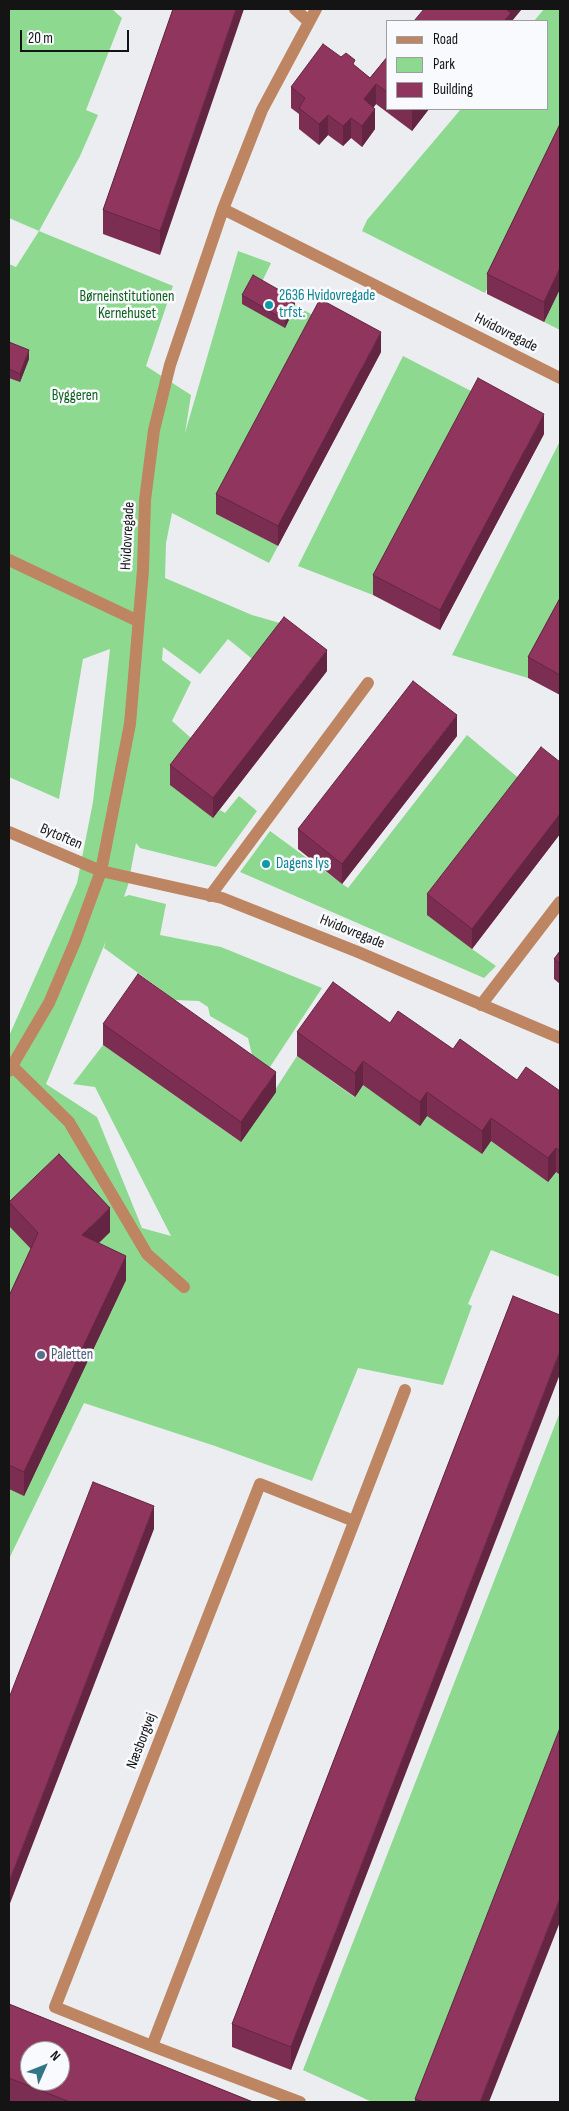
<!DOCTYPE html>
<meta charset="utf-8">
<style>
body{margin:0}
#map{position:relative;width:569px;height:2111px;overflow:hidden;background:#ebedf0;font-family:"Sofia Sans Condensed",sans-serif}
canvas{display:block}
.frame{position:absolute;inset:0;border:10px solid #141415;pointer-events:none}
.legend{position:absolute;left:386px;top:20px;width:162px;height:90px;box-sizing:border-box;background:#f9fafd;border:1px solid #9d9ea0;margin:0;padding:6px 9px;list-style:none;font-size:15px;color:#141415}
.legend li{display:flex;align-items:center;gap:10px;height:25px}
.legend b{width:25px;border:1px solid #9d9ea0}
.north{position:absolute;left:20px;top:2041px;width:50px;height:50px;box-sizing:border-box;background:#f9fafd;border:1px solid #9d9ea0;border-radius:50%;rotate:46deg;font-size:14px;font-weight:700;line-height:20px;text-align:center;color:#141415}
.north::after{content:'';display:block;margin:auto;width:18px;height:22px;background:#327685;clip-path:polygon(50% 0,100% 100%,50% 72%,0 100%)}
.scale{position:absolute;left:20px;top:30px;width:109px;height:22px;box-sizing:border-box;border:2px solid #141415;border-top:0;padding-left:6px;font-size:15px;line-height:18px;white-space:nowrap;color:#141415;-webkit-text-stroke:4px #f9fafd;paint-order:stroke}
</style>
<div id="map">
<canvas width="569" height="2111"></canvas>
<div class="frame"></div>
<ul class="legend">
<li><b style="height:6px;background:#be8562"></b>Road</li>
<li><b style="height:14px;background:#8ed990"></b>Park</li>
<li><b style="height:14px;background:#8f355e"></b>Building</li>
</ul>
<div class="north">N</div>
<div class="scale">20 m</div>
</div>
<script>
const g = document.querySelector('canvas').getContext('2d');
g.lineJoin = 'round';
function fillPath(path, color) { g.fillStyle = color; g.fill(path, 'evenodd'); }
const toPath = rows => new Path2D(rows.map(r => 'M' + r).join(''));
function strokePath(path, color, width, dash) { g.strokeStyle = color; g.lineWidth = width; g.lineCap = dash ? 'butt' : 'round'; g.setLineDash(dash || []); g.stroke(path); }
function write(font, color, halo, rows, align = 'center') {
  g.font = font + ' "Sofia Sans Condensed",sans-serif'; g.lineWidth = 5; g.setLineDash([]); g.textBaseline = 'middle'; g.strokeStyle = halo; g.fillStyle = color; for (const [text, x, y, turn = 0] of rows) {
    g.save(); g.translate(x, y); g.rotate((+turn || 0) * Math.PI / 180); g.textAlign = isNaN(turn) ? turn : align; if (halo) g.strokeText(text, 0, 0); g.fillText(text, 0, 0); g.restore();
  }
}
const green = toPath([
 [9,9,112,9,122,18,86,110,98,115,80,156,39,231,173,286,146,366,191,395,185,433,238,251,271,263,260,286,320,319,216,514,278,546,269,563,172,513,166,543,165,578,252,615,294,627,262,667,228,639,200,674,163,647,162,660,191,682,172,721,200,746,213,818,220,810,225,813,239,796,257,811,216,867,140,848,136,843,128,885,124,897,129,895,166,904,160,935,221,947,322,988,268,1070,253,1059,248,1038,210,1016,208,1007,199,1001,175,1000,104,948,106,941,46,1084,97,1117,142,1228,171,1236,95,1087,73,1084,103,1045,241,1142,297,1056,354,1097,363,1085,420,1125,427,1116,482,1154,491,1141,548,1182,556,1172,560,1175,560,1277,491,1250,468,1304,472,1306,443,1385,358,1368,312,1481,215,1446,84,1403,9,1559,9,1036,77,883,93,802,110,649,83,659,59,799,9,777,9,264,16,267,39,231,9,218],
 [544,9,560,9,560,143,485,293,362,231,367,220,461,109,548,109,548,21,534,21],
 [560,289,560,330,544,322],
 [403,356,475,393,373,595,298,566],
 [560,441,560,616,528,678,452,655],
 [467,735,527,785,472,949,496,966,484,978,240,872,270,831,348,888],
 [560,1412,560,1752,423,2102,372,2102,303,2070]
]);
const minor = toPath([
 [295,9,308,21],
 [223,209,560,378],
 [9,560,138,621],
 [9,832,101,871,222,898,358,952,560,1038],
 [210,896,368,683],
 [481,1005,560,902],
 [12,1066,69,1122,147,1254,184,1287],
 [9,1071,49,1003,75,942,101,871,130,724,143,570,145,500,154,430,170,365,223,209,262,110,316,9],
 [152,2046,55,2007,260,1484,354,1521],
 [300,2102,152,2046,405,1390]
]);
const wall = toPath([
 [173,9,160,255,103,234,103,210],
 [388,56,388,109,429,109,412,131,376,104,373,108,375,129,362,147,351,138,343,146,328,135,319,145,299,129,299,114,291,108,291,87,355,66,370,78],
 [560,124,560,289,544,322,487,294,487,274],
 [242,295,295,307,285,328,242,304],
 [9,342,29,359,20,382,9,378],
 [381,352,278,546,216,514,216,494],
 [544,434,440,630,373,595,373,575],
 [560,598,560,695,528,678,528,657],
 [327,671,213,818,170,785,170,765],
 [457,736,342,884,298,849,298,829],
 [560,762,560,834,472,949,427,915,427,894],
 [560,951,560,984,554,979,554,959],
 [390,1023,453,1049,517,1080,560,1091,560,1175,556,1172,548,1182,491,1141,482,1154,427,1116,420,1126,363,1085,355,1097,297,1056,297,1032],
 [103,1024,276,1092,241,1142,103,1045],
 [9,1202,110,1232,99,1243,126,1280,24,1496,9,1489,9,1296,31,1249,9,1226],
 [513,1296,291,2070,232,2047,232,2024],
 [9,2004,253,2102,11,2102,9,2101],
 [415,2099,489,2102,415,2102]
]);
const shadedWall = toPath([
 [236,9,244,9,160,255,160,231],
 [506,9,522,9,512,21,504,21],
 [376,84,376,104,364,120,364,99],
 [375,109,375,129,362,147,362,126],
 [414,109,429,109,412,131,412,111],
 [328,115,328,135,319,145,319,124],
 [351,118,351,138,343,146,343,126],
 [560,268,560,289,544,322,544,302],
 [295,299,295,307,285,328,285,320],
 [381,332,381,352,278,546,278,526],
 [29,350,29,359,20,382,20,374],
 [544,414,544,434,440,630,440,610],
 [327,650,327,671,213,818,213,798],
 [457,715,457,736,342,884,342,864],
 [560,814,560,834,472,949,472,929],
 [363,1061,363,1085,355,1097,355,1073],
 [276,1072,276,1092,241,1142,241,1122],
 [427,1092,427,1116,420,1126,420,1102],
 [491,1118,491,1141,482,1154,482,1131],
 [556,1148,556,1172,548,1182,548,1158],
 [110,1208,110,1232,82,1258,82,1235],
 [126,1256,126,1280,24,1496,24,1472],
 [560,1351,560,1374,291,2070,291,2047],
 [154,1506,154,1529,9,1906,9,1882],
 [560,1898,560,1922,489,2102,480,2102]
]);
const building = toPath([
 [173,9,236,9,160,231,103,210,173,9],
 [424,9,506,9,511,13,504,21,414,21,424,9],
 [323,44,341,57,346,53,355,60,353,64,370,78,388,56,388,93,376,84,364,99,375,109,362,126,351,118,343,126,328,115,319,124,299,108,305,98,291,87,323,44],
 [560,124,560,268,544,302,487,274,560,124],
 [253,275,295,299,285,320,242,295,253,275],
 [320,299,381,332,278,526,216,494,320,299],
 [9,342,29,350,20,374,9,369,9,342],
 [478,378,544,414,440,610,373,575,478,378],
 [560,598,560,675,528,657,560,598],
 [284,617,327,650,213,798,170,765,284,617],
 [413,681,457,715,342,864,298,829,413,681],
 [541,747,560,762,560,814,472,929,427,894,541,747],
 [560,951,560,964,554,959,560,951],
 [138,974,276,1072,241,1122,103,1024,138,974],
 [333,982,390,1023,398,1011,453,1049,460,1039,517,1080,526,1067,560,1091,560,1151,556,1148,548,1158,491,1118,482,1131,427,1092,420,1102,363,1061,355,1073,297,1032,333,982],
 [59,1154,110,1208,82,1235,126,1256,24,1472,9,1465,9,1296,38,1233,9,1202,59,1154],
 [513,1296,560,1315,560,1351,291,2047,232,2024,513,1296],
 [93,1482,154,1506,9,1882,9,1698,93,1482],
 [560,1728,560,1898,480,2102,424,2102,415,2099,560,1728],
 [9,2004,253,2102,70,2102,9,2078,9,2004],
 [30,2051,60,2051,60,2081,30,2081,30,2051]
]);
const markers = [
 [269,305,5,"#0f9aa8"],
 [266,864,5,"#0f9aa8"],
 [41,1355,5,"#5c6f8a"]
];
const cultureNames = [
 ["2636 Hvidovregade",279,296],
 ["trfst.",279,313],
 ["Dagens lys",276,864]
];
const parkNames = [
 ["Børneinstitutionen",127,297],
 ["Kernehuset",127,314],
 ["Byggeren",75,396]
];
const streetNames = [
 ["Hvidovregade",506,333,27],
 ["Hvidovregade",128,536,-87],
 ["Bytoften",61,837,23],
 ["Hvidovregade",352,932,22],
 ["Næsborgvej",142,1741,-69]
];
const serviceNames = [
 ["Paletten",51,1355]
];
fillPath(green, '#8ed990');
strokePath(minor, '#be8562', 12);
fillPath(wall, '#7b2e51');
fillPath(shadedWall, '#642542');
fillPath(building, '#8f355e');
strokePath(building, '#642542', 1);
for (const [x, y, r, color] of markers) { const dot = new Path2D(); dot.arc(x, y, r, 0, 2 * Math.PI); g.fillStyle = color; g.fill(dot); strokePath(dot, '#f9fafd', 2); }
write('15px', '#0d838f', '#f9fafd', cultureNames, 'left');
write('15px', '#0f611c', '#f9fafd', parkNames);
write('15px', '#141415', '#f9fafd', streetNames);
write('15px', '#4e5e75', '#f9fafd', serviceNames, 'left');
</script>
